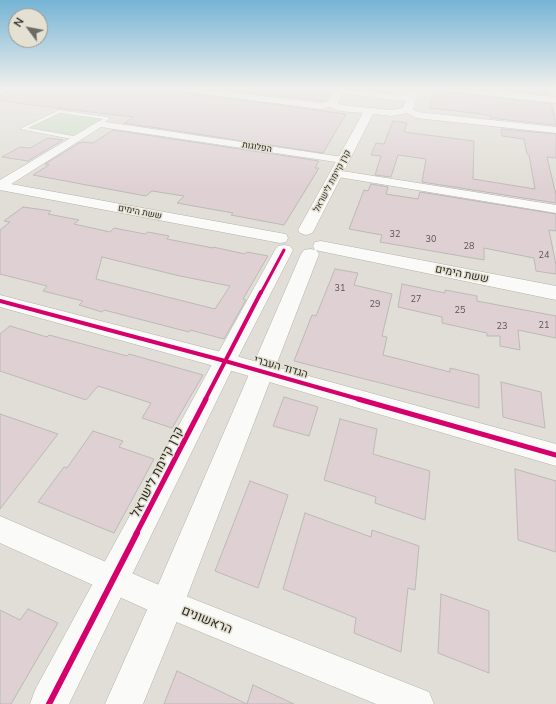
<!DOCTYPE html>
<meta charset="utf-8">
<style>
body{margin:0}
#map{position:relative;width:556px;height:704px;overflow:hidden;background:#e0ded6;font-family:Mulish,sans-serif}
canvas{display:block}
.north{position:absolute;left:8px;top:8px;width:40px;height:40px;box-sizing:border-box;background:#e4e0d2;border:1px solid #9a988d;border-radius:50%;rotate:302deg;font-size:11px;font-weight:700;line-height:16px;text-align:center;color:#2c2b26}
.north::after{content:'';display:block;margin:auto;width:14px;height:18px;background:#6b6a64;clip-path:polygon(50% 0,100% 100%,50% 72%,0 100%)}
</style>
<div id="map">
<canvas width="556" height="704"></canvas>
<div class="north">N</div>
</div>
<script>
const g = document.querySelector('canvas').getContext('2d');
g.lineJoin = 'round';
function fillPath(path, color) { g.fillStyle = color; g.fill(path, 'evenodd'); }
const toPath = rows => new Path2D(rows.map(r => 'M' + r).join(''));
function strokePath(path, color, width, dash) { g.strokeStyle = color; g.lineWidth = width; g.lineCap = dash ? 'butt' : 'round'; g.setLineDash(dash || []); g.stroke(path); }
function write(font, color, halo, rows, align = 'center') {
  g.font = font + ' Mulish,Heebo,sans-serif'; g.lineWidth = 3; g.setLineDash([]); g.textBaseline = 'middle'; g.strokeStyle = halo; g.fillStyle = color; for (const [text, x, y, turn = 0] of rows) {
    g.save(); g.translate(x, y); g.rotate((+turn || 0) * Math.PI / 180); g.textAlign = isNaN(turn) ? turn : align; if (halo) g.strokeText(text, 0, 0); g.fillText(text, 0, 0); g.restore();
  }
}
const green = toPath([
 [59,112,104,119,76,136,28,128]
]);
const building = toPath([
 [14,89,175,89,180,92,346,114,323,153,124,123,133,117,0,101,0,95,14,89],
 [220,89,333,89,325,101,321,101,220,89],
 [434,89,444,89,449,92,551,104,556,125,490,118,490,115,430,108,434,89],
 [496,89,547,91,548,95,496,89],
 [393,121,407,123,404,132,474,141,473,179,535,189,529,155,527,154,524,139,502,136,501,129,556,134,556,158,547,157,556,195,556,203,422,182,426,159,398,155,391,177,375,175,381,156,371,155,376,143,384,144,393,121],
 [113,130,319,161,315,168,319,168,284,225,231,215,233,213,177,203,184,196,152,191,146,196,33,175,49,165,45,164,79,143,83,142,93,143,113,130],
 [48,138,63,140,28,161,2,157,20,147,30,148,48,138],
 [371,184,388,187,386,194,418,199,420,192,556,214,556,231,549,230,556,265,556,274,536,271,534,258,484,248,484,260,380,242,382,235,349,229,364,190,368,191,371,184],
 [23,207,51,211,48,214,79,220,74,224,110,232,114,228,145,234,148,232,169,236,167,239,213,248,213,247,245,254,247,252,268,256,243,299,246,300,224,339,190,330,189,332,104,310,102,312,79,305,83,301,43,291,47,286,0,274,0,230,10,222,4,221,23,207],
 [102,257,180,276,230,286,215,309,96,279,102,257],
 [335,269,358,273,354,285,392,294,382,336,387,337,383,355,450,372,450,368,479,375,479,408,294,361,312,315,316,316,335,269],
 [402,284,445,293,445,290,477,296,477,301,556,316,556,338,518,330,520,350,500,346,500,336,487,336,487,333,442,323,442,317,398,307,402,284],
 [10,326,47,337,49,335,127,356,129,354,203,375,172,428,142,418,151,403,98,386,86,400,0,371,0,334,10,326],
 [501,382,541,392,545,428,503,417,501,382],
 [284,397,318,407,309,436,273,426,284,397],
 [0,414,58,434,0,509,0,414],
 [340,419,377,429,373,454,430,471,425,520,375,503,376,497,324,480,340,419],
 [93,431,123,441,119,447,154,459,114,533,38,502,64,467,67,468,93,431],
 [515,469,556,481,556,552,518,540,515,469],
 [250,481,288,495,258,588,215,571,250,481],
 [305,513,371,537,372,530,419,546,415,590,408,588,401,652,354,633,356,618,283,589,305,513],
 [441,594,489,611,489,673,438,653,441,594],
 [28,609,58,623,11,704,0,704,0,610,20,620,28,609],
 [177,671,247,704,164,704,177,671],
 [253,685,294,704,247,704,253,685]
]);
const service = toPath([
 [59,110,108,117,110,118,99,126,96,124,103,119,60,113,28,128,79,137,79,139,77,140,20,129,59,110]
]);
const minor = toPath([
 [0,89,10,89,0,94,0,89],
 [176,89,204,89,321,103,331,101,335,104,334,106,321,109,180,91,176,89],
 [337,89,412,96,416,99,412,102,340,93,337,93,337,89],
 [445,89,477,89,556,97,556,103,449,91,445,89],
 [408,107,418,112,556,127,556,133,416,118,405,112,403,110,408,107],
 [99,121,343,157,349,160,343,163,101,127,5,188,0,188,0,180,99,121],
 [336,170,556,205,556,213,332,176,330,174,332,172,336,170],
 [0,295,225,353,556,444,556,466,225,369,0,307,0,295],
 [0,516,173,591,429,692,434,704,376,704,157,614,0,543,0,516]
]);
const tertiary = toPath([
 [336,89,345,89,337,103,342,105,391,110,403,108,409,89,419,89,412,112,391,116,373,114,314,230,312,233,306,235,300,233,298,230,363,113,340,111,327,106,326,104,336,89],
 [0,182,280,233,286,234,288,238,286,242,280,243,0,190,0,182],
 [321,241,556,286,556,300,315,250,313,246,315,242,321,241],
 [284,245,290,246,293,250,236,361,69,704,30,704,35,690,217,355,275,250,278,246,284,245],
 [310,249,316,250,319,254,184,604,143,704,105,704,155,592,301,254,304,250,310,249]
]);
const cyclewayFar3 = toPath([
 [261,293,284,250]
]);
const cyclewayFar2 = toPath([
 [0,301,225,361,362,400],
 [205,400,261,292]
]);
const cyclewayFar1 = toPath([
 [358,399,556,455],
 [136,534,206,399]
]);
const cycleway = toPath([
 [49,704,137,533]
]);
const farStreetnames = [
 ["הפלוגות",257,147,9],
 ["קרן קיימת לישראל",332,181,-62],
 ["ששת הימים",140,212,11]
];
const numberNames = [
 ["32",395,234],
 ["30",431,239],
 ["28",469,246],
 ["24",544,255],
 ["31",340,288],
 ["27",416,299],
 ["29",375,304],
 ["25",460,310],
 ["21",544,325],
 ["23",502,326]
];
const streetNames = [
 ["ששת הימים",462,274,11],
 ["הגדוד העברי",281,367,16]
];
const nearStreetnames = [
 ["קרן קיימת לישראל",157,472,-63],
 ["הראשונים",207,620,22]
];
fillPath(green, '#cbddc6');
fillPath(building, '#dfd0d4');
strokePath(building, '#bcb9b6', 1);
strokePath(service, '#b3b1ab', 1);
strokePath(minor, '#b3b1ab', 1);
strokePath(tertiary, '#b3b1ab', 1);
fillPath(service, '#fafaf9');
fillPath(minor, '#fafaf9');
fillPath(tertiary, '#fafaf9');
strokePath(cyclewayFar3, '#d6006c', 3);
strokePath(cyclewayFar2, '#d6006c', 4);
strokePath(cyclewayFar1, '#d6006c', 5);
strokePath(cycleway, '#d6006c', 6);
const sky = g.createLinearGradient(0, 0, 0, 188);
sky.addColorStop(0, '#75b4d5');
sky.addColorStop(0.47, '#f1f0ed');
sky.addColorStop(1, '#f1f0ed00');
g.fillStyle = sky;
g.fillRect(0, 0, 556, 188);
write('9px', '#2c2b26', '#e4e0d2', farStreetnames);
write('9px', '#595452', null, numberNames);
write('11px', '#2c2b26', '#e4e0d2', streetNames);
write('13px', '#2c2b26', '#e4e0d2', nearStreetnames);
</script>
